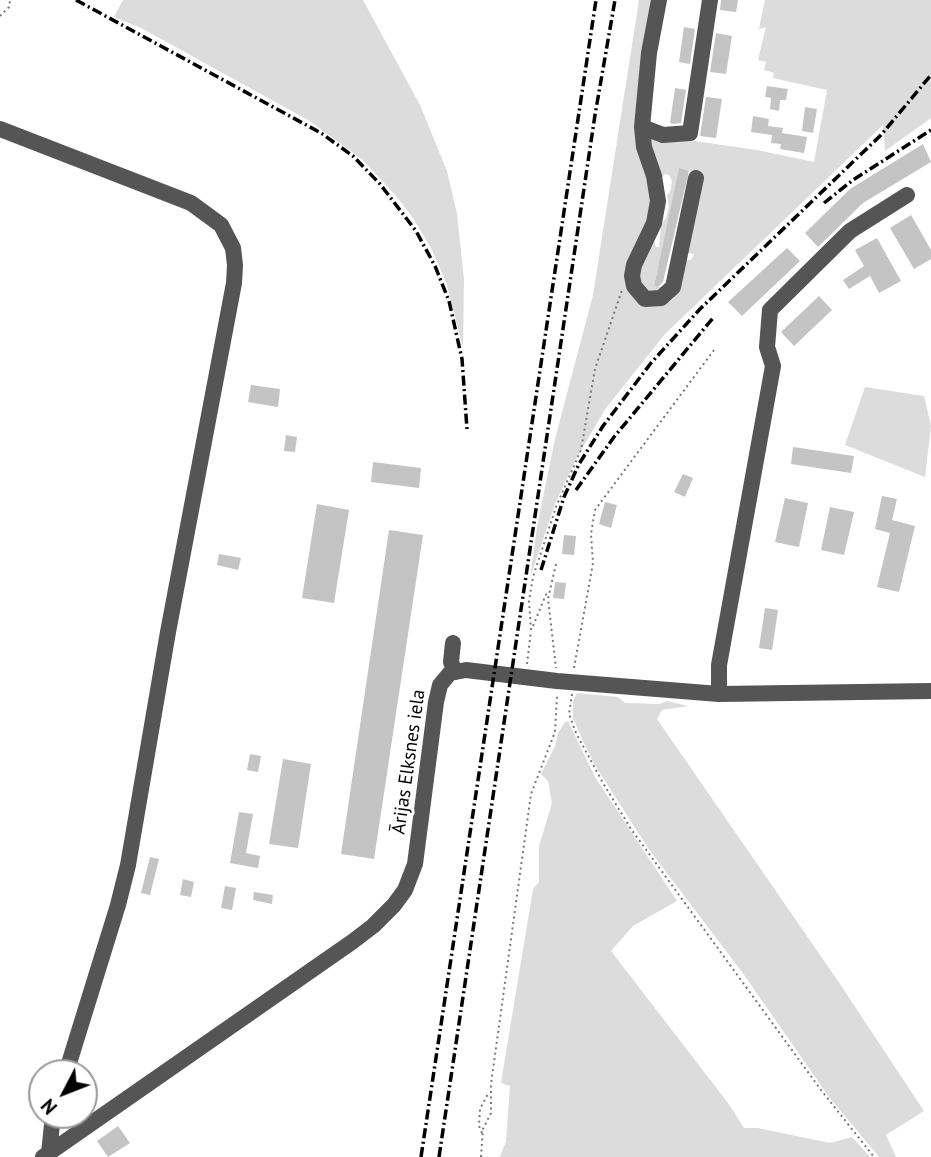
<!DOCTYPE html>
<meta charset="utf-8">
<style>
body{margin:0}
#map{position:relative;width:931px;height:1157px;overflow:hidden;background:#fff;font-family:"PT Sans",sans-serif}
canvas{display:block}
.north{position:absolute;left:28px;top:1059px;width:70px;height:70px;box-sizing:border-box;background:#fff;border:2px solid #999;border-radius:50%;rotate:228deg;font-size:19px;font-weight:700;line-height:28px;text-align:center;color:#000}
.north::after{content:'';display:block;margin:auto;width:24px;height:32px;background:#000;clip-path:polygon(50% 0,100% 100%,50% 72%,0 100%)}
</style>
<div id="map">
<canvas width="931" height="1157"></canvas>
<div class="north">N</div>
</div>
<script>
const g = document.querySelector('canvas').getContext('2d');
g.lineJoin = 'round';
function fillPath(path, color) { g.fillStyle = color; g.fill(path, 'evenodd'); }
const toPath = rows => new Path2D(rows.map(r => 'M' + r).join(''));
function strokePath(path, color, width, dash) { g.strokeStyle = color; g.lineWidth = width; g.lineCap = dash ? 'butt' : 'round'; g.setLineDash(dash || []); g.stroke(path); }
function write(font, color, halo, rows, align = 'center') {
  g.font = font + ' "PT Sans",sans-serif'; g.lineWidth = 6; g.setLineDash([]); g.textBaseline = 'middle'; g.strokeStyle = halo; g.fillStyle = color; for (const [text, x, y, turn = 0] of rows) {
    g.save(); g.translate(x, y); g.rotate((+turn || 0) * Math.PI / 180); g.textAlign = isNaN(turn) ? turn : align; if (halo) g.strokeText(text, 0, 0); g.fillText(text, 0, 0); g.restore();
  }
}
const green = toPath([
 [123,0,363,0,420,105,447,171,457,214,464,280,463,348,446,282,431,248,413,218,396,196,363,160,308,120,141,28,114,17],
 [639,0,656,0,647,50,639,121,642,150,654,190,654,210,648,229,633,260,630,278,633,291,642,300,669,302,674,298,673,295,683,260,691,260,694,254,688,253,685,244,694,220,702,186,696,172,679,169,654,286,664,288,663,292,653,295,646,294,637,287,637,268,649,241,654,240,656,247,659,247,661,225,666,218,669,206,667,195,670,192,672,181,669,175,665,174,661,179,651,161,646,134,757,150,814,162,827,90,773,78,774,73,764,70,766,62,758,60,766,27,759,29,765,0,931,0,931,118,885,151,883,125,665,334,606,408,577,457,555,504,530,578,537,527,555,439,593,295],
 [865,387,924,396,931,426,925,477,845,445],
 [577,693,618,697,625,703,660,704,667,701,688,706,662,710,657,719,838,981,924,1111,886,1135,896,1157,879,1157,829,1097,742,972,648,848,596,767,583,741,573,718,573,701],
 [568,721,595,777,677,901,633,926,611,951,728,1103,744,1128,758,1128,830,1143,852,1137,870,1157,500,1157,506,1141,510,1086,501,1083,533,889,539,882,539,846,552,803,548,781,541,774,555,746,558,733,565,722]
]);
const building = toPath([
 [721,0,738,0,736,12,720,10],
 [684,27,695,29,690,64,679,62],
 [716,33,732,36,726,74,710,72],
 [767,86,788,89,786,100,780,100,779,111,770,109,771,98,765,97],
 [675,88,686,90,681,123,673,124,670,123],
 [706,97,722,99,716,138,700,136],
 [805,107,817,109,813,133,802,131],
 [753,116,769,119,768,126,783,128,782,133,807,137,804,153,780,149,781,144,771,143,772,135,751,132],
 [923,144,931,162,863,203,818,247,805,233,850,189],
 [679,168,689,171,663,282,658,287,654,286],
 [911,215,931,250,931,259,914,269,890,228],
 [877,238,901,281,879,293,870,276,849,289,843,280,864,266,855,250],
 [787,248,800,261,742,316,728,302],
 [819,296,832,310,794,346,781,332],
 [251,385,280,389,278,407,248,402],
 [286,435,297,437,295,452,284,451],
 [793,447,854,456,851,473,791,464],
 [373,462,421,468,419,488,371,482],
 [683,474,693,478,685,497,674,492],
 [882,496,897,499,892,520,915,526,899,592,877,587,890,533,875,529],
 [785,498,808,503,799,547,775,542],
 [605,502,617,505,611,528,599,524],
 [317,504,349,510,334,603,302,598],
 [830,507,854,512,844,555,821,550],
 [389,530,423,535,374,859,341,854],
 [564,535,576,536,574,555,562,554],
 [219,554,241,558,238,570,217,565],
 [555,582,566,583,564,599,553,598],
 [765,608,778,610,772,650,759,648],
 [250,754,261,756,258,772,247,770],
 [283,759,311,764,298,848,269,844],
 [239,812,253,814,246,853,260,856,258,868,230,863],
 [150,857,159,859,150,895,141,893],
 [183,879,194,882,191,897,180,895],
 [225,886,236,888,232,910,221,908],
 [254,892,273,895,272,904,253,900],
 [118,1126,130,1143,108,1157,97,1141]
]);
const path = toPath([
 [0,16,9,7,10,0],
 [556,564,548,599,556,668],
 [533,626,547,592],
 [531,630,529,601,533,577,556,507,581,450,595,369,622,290],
 [527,664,531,631],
 [574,668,593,563,591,534,595,510,714,350],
 [572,694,569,714,576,733,603,783,631,829,821,1090,874,1157],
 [482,1133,479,1126,480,1109,489,1092],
 [481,1157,483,1129,491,1113,491,1084,531,794,555,732,557,695]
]);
const minor = toPath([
 [659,0,649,53,642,127,644,147,654,176,658,201,654,223,634,265,632,276,634,286,645,299,661,298,673,287,696,178],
 [642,127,663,135,690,133,710,0],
 [0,129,191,203,221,225,233,248,235,265,234,283,168,632,128,865,118,905,66,1073],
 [453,643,451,662,455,672],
 [719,694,719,665,773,366,767,347,770,310,850,231,907,195],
 [49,1153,53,1115],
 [43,1157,352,942,373,926,394,905,405,890,415,864,436,702,440,685,450,673,466,670,557,681,719,694,931,691]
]);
const rail = toPath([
 [76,0,321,133,353,156,380,184,416,231,435,266,449,301,462,359,467,429],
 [824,203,853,180,931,130],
 [576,490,614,437,713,318],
 [541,570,564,497,579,464,603,426,651,363,700,309,881,135,931,75],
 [421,1157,596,0],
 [439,1157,595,115,615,0]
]);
const streetNames = [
 ["Ārijas Elksnes iela",409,762,-82]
];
fillPath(green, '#dcdcdc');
fillPath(building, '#c4c4c4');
strokePath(path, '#777', 2, [2, 3.5]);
strokePath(minor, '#555', 16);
strokePath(rail, '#000', 3.5, [10, 3.5, 2, 3.5]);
write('19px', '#000', '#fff', streetNames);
</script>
